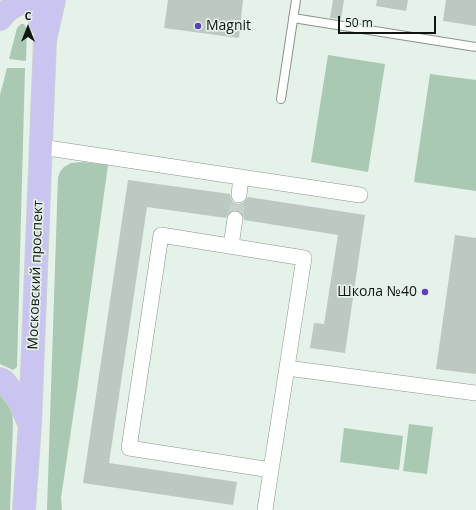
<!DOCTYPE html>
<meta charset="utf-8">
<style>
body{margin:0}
#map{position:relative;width:476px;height:510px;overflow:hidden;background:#e5f2e9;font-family:"Open Sans",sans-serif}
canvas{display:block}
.north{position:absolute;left:8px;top:8px;width:40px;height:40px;-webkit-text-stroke:3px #e5f2e9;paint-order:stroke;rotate:0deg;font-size:11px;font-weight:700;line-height:16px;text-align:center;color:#111512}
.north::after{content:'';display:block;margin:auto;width:14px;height:18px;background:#111512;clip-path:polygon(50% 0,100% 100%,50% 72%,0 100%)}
.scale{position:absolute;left:338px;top:16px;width:98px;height:18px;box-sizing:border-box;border:2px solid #111512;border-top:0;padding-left:5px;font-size:12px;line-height:14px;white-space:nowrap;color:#111512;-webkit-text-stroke:3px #e5f2e9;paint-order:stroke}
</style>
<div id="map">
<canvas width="476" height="510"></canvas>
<div class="north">С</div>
<div class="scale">50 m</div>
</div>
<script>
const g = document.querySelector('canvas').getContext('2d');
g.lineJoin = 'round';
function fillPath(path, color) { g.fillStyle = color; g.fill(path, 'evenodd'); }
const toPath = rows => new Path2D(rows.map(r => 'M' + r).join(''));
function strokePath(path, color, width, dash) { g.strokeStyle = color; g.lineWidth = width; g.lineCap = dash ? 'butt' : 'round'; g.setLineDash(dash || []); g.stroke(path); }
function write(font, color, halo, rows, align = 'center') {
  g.font = font + ' "Open Sans",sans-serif'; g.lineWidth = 3.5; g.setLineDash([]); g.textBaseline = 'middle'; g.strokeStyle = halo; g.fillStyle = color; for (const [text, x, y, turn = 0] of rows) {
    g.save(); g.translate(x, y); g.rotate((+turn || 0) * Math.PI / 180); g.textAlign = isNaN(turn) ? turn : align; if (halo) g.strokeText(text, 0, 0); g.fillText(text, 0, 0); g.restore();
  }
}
const green = toPath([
 [21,24,24,24,27,29,26,61,9,59,17,28],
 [328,55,385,64,368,172,311,162],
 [7,68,25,68,17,367,13,370,0,364,0,95],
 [430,74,476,80,476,191,414,182],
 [82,162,108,165,77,390,61,498,62,510,47,510,58,177,60,172,64,167,71,163],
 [0,390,9,401,12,413,13,422,10,510,0,510],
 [409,424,433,427,427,474,403,471],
 [344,428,403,436,399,470,340,462]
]);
const building = toPath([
 [168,0,243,0,239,38,164,28],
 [333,0,344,0,341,19,330,18],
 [377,0,408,0,406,11,376,6],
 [446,0,476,0,476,26,443,21],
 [128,180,230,194,231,199,233,202,238,204,243,203,248,197,365,215,345,353,310,348,314,323,324,324,338,235,244,220,243,215,241,212,237,210,231,211,228,214,226,218,147,207,109,463,237,482,233,505,83,483],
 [455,235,476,238,476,374,436,369]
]);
const streetTunnel = toPath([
 [235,219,239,195]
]);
const lane = toPath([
 [293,18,476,47],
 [281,99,296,0]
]);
const street = toPath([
 [41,147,360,195],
 [239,195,241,177],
 [161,235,304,258,271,470,129,448,161,235],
 [231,246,235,219],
 [287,368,476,393],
 [265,510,271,470]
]);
const primary = toPath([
 [0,19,8,10,20,3,32,5,38,15,42,25],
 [0,379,4,381,19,400,28,421],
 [24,510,30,424,45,40,54,0]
]);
const markers = [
 [198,26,4,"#5e40b9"],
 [425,292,4,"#5e40b9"]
];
const poiNames = [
 ["Magnit",206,26],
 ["Школа №40",417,292,"right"]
];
const streetNames = [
 ["Московский проспект",36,275,-88]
];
fillPath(green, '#aac9b2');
fillPath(building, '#bcc9c0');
strokePath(streetTunnel, '#c5d1c9', 15, [15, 8]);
strokePath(lane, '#89958c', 10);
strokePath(street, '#89958c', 16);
strokePath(primary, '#cfd0d0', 24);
strokePath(lane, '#fff', 8);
strokePath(street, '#fff', 15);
strokePath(primary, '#cac4f1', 22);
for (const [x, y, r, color] of markers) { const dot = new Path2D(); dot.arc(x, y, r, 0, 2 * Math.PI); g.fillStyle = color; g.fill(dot); strokePath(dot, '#e5f2e9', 1.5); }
write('14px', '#111512', '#e5f2e9', poiNames, 'left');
write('14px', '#111512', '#e5f2e9', streetNames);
</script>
